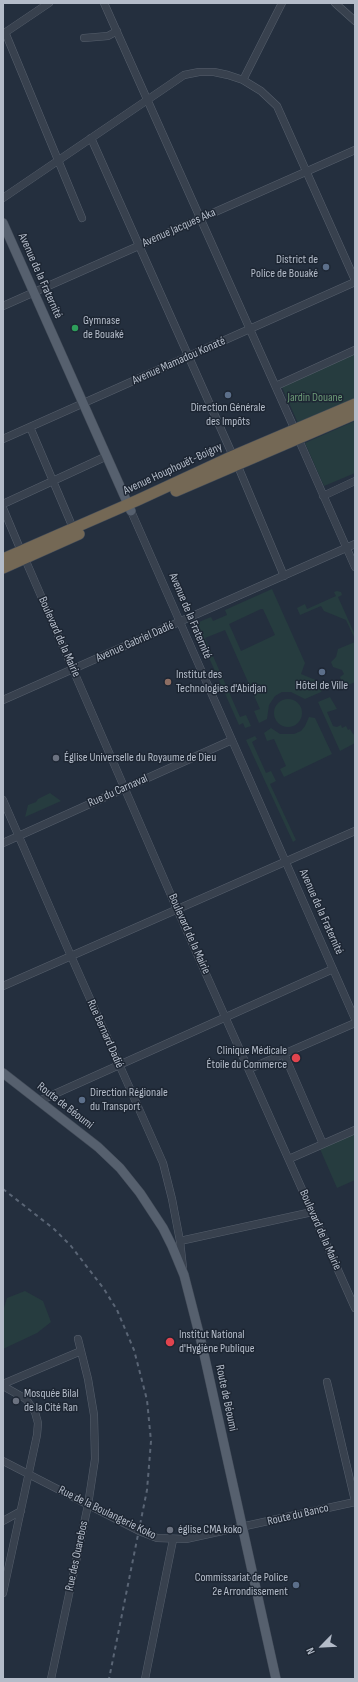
<!DOCTYPE html>
<meta charset="utf-8">
<style>
body{margin:0}
#map{position:relative;width:358px;height:1682px;overflow:hidden;background:#242f3e;font-family:"Sofia Sans Condensed",sans-serif}
canvas{display:block}
.frame{position:absolute;inset:0;border:4px solid #b4bcc9;pointer-events:none}
.north{position:absolute;left:302px;top:1626px;width:40px;height:40px;-webkit-text-stroke:3px #1d2633;paint-order:stroke;rotate:246deg;font-size:11px;font-weight:700;line-height:16px;text-align:center;color:#b4bcc9}
.north::after{content:'';display:block;margin:auto;width:14px;height:18px;background:#b4bcc9;clip-path:polygon(50% 0,100% 100%,50% 72%,0 100%)}
</style>
<div id="map">
<canvas width="358" height="1682"></canvas>
<div class="frame"></div>
<div class="north">N</div>
</div>
<script>
const g = document.querySelector('canvas').getContext('2d');
g.lineJoin = 'round';
function fillPath(path, color) { g.fillStyle = color; g.fill(path, 'evenodd'); }
const toPath = rows => new Path2D(rows.map(r => 'M' + r).join(''));
function strokePath(path, color, width, dash) { g.strokeStyle = color; g.lineWidth = width; g.lineCap = dash ? 'butt' : 'round'; g.setLineDash(dash || []); g.stroke(path); }
function write(font, color, halo, rows, align = 'center') {
  g.font = font + ' "Sofia Sans Condensed",sans-serif'; g.lineWidth = 3; g.setLineDash([]); g.textBaseline = 'middle'; g.strokeStyle = halo; g.fillStyle = color; for (const [text, x, y, turn = 0] of rows) {
    g.save(); g.translate(x, y); g.rotate((+turn || 0) * Math.PI / 180); g.textAlign = isNaN(turn) ? turn : align; if (halo) g.strokeText(text, 0, 0); g.fillText(text, 0, 0); g.restore();
  }
}
const green = toPath([
 [355,354,355,406,301,430,282,387],
 [355,421,355,473,324,486,305,443],
 [272,589,305,663,301,674,318,681,322,690,321,692,305,699,291,692,282,692,275,696,269,705,267,719,259,723,254,711,260,709,225,630,205,638,240,717,246,715,251,726,245,728,243,723,239,725,194,624,211,617,213,621,227,615,225,610],
 [261,609,263,609,275,635,241,651,229,624],
 [337,591,341,592,342,595,338,597,355,635,355,639,346,620,324,611,321,606,300,615,297,608,305,604,307,609,336,596,334,592],
 [355,642,355,682,344,687,340,677,344,674,342,670,333,667,331,662,336,657,338,649],
 [330,697,337,709,327,712,333,726,337,727,341,725,342,728,346,726,348,730,350,729,353,734,355,735,355,743,340,751,318,702],
 '274 713a14 14 0 1 1 28 0a14 14 0 1 1-28 0Z',
 [309,717,315,718,332,754,284,777,280,769,286,766,274,739,267,741,264,733,271,728,280,734,294,734,301,731,305,726],
 [255,736,257,739,252,742,266,773,271,771,276,781,270,784,296,840,293,842,246,740],
 [50,793,61,801,25,817,28,805,36,802,38,799],
 [355,1134,355,1180,337,1188,320,1149],
 [25,1291,43,1301,51,1322,37,1333,3,1349,3,1311,7,1298]
]);
const minor = toPath([
 [104,3,295,430],
 [335,3,355,21],
 [5,32,82,218],
 [3,34,49,3],
 [84,38,108,36,117,31],
 [243,80,282,3],
 [91,138,233,456],
 [3,198,184,75,199,72,214,72,228,75,243,80,261,91,277,106,355,280],
 [3,306,355,150],
 [276,386,355,350],
 [30,427,73,528],
 [298,438,355,567],
 [3,439,355,282],
 [237,464,284,576],
 [323,496,355,481],
 [3,504,107,456],
 [3,508,21,551],
 [131,511,355,1019],
 [25,559,177,909,355,1308],
 [3,700,355,544],
 [3,800,71,956,163,1163,172,1199,180,1241,183,1268],
 [3,843,232,740],
 [3,986,355,831],
 [284,1054,323,1144],
 [249,1069,355,1023],
 [39,1101,333,969],
 [289,1159,355,1130],
 [180,1241,312,1212],
 [327,1382,355,1501],
 [3,1384,81,1351],
 [3,1386,26,1399,35,1412,38,1423,37,1435,3,1593],
 [3,1461,139,1531,157,1538,186,1539,355,1502],
 [3,1521,21,1511],
 [51,1679,88,1505,95,1459,94,1415,88,1379,78,1339],
 [145,1679,173,1540]
]);
const major = toPath([
 [3,223,131,511],
 [3,1073,98,1147,120,1168,140,1193,163,1228,172,1246,184,1275,202,1345,276,1679]
]);
const highway = toPath([
 [176,491,355,414],
 [3,559,138,500,233,456,355,404],
 [3,568,79,534]
]);
const rail = toPath([
 [3,1189,54,1229,71,1246,104,1289,117,1310,134,1350,147,1400,151,1441,147,1490,109,1679]
]);
const markers = [
 [326,267,4,"#5c6f8a"],
 [75,328,4,"#2e9e5b"],
 [228,395,4,"#5c6f8a"],
 [322,672,4,"#5c6f8a"],
 [168,682,4,"#8d6e63"],
 [56,758,4,"#6b7280"],
 [296,1058,5,"#e0444e"],
 [82,1100,4,"#5c6f8a"],
 [170,1342,5,"#e0444e"],
 [16,1401,4,"#6b7280"],
 [170,1530,4,"#6b7280"],
 [296,1585,4,"#5c6f8a"]
];
const streetNames = [
 ["Avenue Jacques Aka",179,228,-24],
 ["Avenue de la Fraternité",40,276,66],
 ["Avenue Mamadou Konaté",179,361,-24],
 ["Avenue Houphouët-Boigny",173,469,-25],
 ["Avenue de la Fraternité",190,616,67],
 ["Boulevard de la Mairie",59,637,66],
 ["Avenue Gabriel Dadié",135,642,-24],
 ["Rue du Carnaval",118,791,-24],
 ["Avenue de la Fraternité",321,912,66],
 ["Boulevard de la Mairie",189,934,66],
 ["Rue Bernard Dadié",105,1034,66],
 ["Route de Béoumi",65,1106,38],
 ["Boulevard de la Mairie",320,1230,66],
 ["Route de Béoumi",226,1398,78],
 ["Rue de la Boulangerie Koko",107,1513,26],
 ["Route du Banco",298,1515,-13],
 ["Rue des Ouarebos",77,1556,-78]
];
const poiNames = [
 ["District de",318,260,"right"],
 ["Police de Bouaké",318,274,"right"],
 ["Gymnase",83,321],
 ["de Bouaké",83,335],
 ["Direction Générale",228,408,"center"],
 ["des Impôts",228,422,"center"],
 ["Institut des",176,675],
 ["Technologies d'Abidjan",176,689],
 ["Hôtel de Ville",322,686,"center"],
 ["Église Universelle du Royaume de Dieu",64,758],
 ["Clinique Médicale",287,1051,"right"],
 ["Étoile du Commerce",287,1065,"right"],
 ["Direction Régionale",90,1093],
 ["du Transport",90,1107],
 ["Institut National",179,1335],
 ["d'Hygiène Publique",179,1349],
 ["Mosquée Bilal",24,1394],
 ["de la Cité Ran",24,1408],
 ["église CMA koko",178,1530],
 ["Commissariat de Police",288,1578,"right"],
 ["2e Arrondissement",288,1592,"right"]
];
const parkNames = [
 ["Jardin Douane",315,398]
];
fillPath(green, '#263c3f');
strokePath(minor, '#565f6c', 8);
strokePath(major, '#414a57', 10);
strokePath(highway, '#434c59', 12);
strokePath(minor, '#38414e', 7);
strokePath(major, '#56606e', 9);
strokePath(highway, '#746855', 11);
strokePath(rail, '#5a6575', 2, [4, 4]);
for (const [x, y, r, color] of markers) { const dot = new Path2D(); dot.arc(x, y, r, 0, 2 * Math.PI); g.fillStyle = color; g.fill(dot); strokePath(dot, '#1d2633', 1.5); }
write('12px', '#b4bcc9', '#1d2633', streetNames);
write('12px', '#b4bcc9', '#1d2633', poiNames, 'left');
write('12px', '#6b9a76', '#1d2633', parkNames);
</script>
